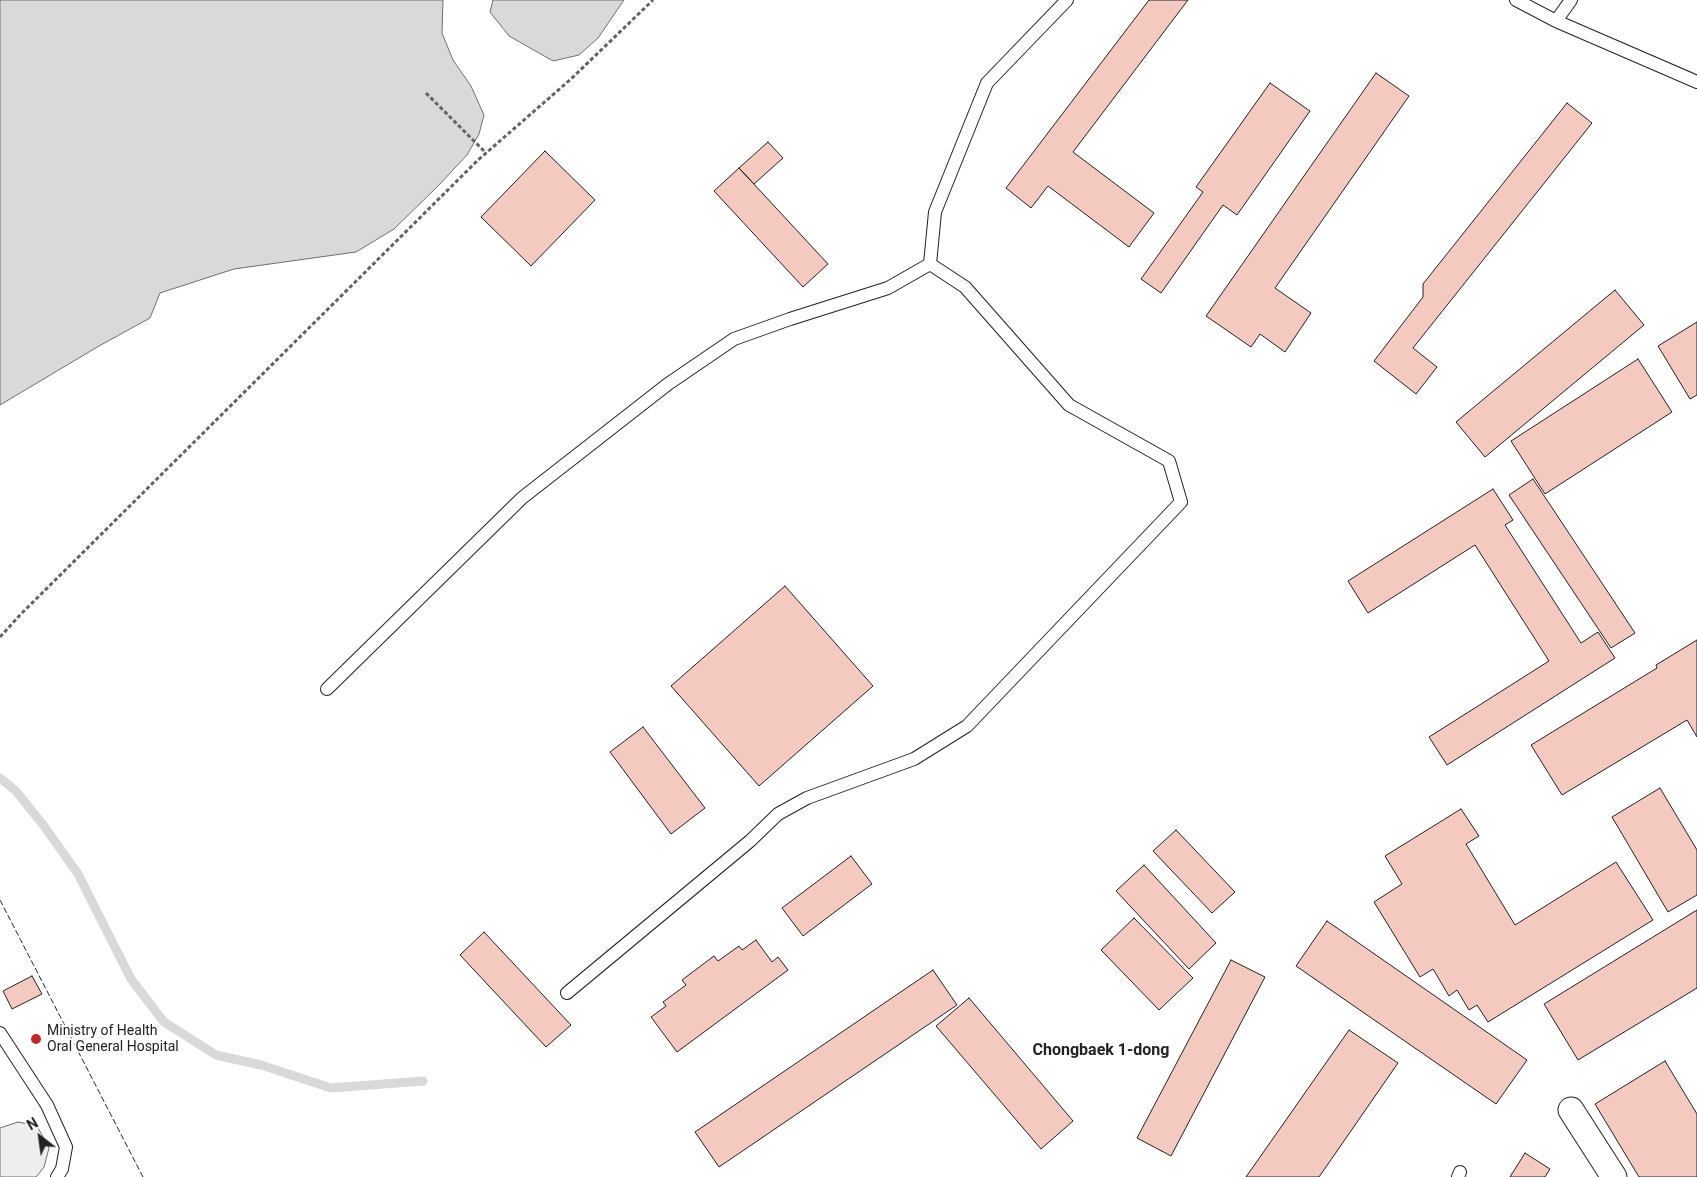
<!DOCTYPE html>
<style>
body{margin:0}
#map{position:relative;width:1697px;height:1177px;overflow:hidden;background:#fff;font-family:Roboto,sans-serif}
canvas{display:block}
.north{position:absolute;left:15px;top:1112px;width:50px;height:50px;-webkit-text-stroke:4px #fff;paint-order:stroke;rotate:330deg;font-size:14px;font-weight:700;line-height:20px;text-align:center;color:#222}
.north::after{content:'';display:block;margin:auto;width:18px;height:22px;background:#222;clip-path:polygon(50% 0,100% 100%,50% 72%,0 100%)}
</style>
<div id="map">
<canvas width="1697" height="1177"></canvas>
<div class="north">N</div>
</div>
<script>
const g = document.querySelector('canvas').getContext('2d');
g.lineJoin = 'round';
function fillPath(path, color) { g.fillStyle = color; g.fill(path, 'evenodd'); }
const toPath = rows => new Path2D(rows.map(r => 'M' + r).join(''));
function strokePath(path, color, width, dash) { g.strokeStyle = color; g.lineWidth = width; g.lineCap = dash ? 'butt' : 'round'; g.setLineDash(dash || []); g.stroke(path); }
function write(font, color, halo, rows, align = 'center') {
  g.font = font + ' Roboto,sans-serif'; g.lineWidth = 4; g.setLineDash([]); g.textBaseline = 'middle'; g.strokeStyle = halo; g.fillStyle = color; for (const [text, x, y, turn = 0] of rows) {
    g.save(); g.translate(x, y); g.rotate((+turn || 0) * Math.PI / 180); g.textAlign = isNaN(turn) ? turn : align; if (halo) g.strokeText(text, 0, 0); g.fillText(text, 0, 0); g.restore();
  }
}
const green = toPath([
 [18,1122,37,1126,49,1148,44,1167,36,1177,0,1177,0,1128,18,1122]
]);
const water = toPath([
 [0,0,443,0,442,33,453,60,471,86,484,115,479,134,467,155,438,186,394,229,356,252,234,269,160,293,150,318,99,346,0,405,0,0],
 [493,0,624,0,598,38,579,55,553,61,509,36,490,12,493,0]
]);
const stream = toPath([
 [0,778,16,791,44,826,78,874,131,979,164,1022,216,1055,261,1065,331,1088,423,1081]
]);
const building = toPath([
 [1149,0,1188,0,1073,152,1154,213,1129,247,1048,186,1031,208,1006,188,1149,0],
 [1376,73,1409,96,1275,288,1311,313,1285,352,1260,334,1251,347,1206,316,1376,73],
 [1270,83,1310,111,1237,215,1223,205,1161,293,1141,279,1203,192,1196,187,1270,83],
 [1567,103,1592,123,1413,348,1437,367,1416,394,1374,361,1423,297,1423,284,1567,103],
 [768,142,783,158,754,184,739,168,768,142],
 [545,151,595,200,531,266,481,217,545,151],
 [739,168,828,264,803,287,714,191,739,168],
 [1615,290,1644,325,1485,457,1456,422,1615,290],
 [1697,322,1697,395,1690,399,1658,346,1697,322],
 [1638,359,1672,412,1545,494,1511,441,1638,359],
 [1533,479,1635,633,1611,648,1509,495,1533,479],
 [1493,489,1513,520,1505,525,1581,643,1598,632,1615,658,1447,765,1429,737,1549,661,1475,545,1368,613,1348,581,1493,489],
 [785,586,873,686,759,786,671,686,785,586],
 [1697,640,1697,737,1687,720,1562,795,1531,745,1657,668,1656,665,1697,640],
 [643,727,705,808,671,834,610,752,643,727],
 [1660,788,1697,850,1697,895,1668,912,1612,817,1660,788],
 [1461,809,1479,836,1466,844,1515,925,1616,862,1653,920,1488,1022,1477,1005,1469,1010,1457,990,1449,996,1433,969,1420,977,1374,902,1402,884,1385,856,1461,809],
 [1176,830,1235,892,1212,913,1153,851,1176,830],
 [851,856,872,884,803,936,782,908,851,856],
 [1144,865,1216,943,1189,969,1116,891,1144,865],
 [1697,910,1697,988,1578,1060,1544,1004,1697,910],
 [1134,918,1193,978,1159,1010,1101,950,1134,918],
 [1327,921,1527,1060,1496,1104,1296,966,1327,921],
 [484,932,571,1025,546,1047,460,955,484,932],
 [756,940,772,962,778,957,788,970,677,1052,651,1017,666,1006,663,1002,686,985,682,980,714,956,718,961,739,946,742,950,756,940],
 [1231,960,1265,977,1171,1156,1137,1138,1231,960],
 [933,970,957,1005,719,1167,695,1132,933,970],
 [32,976,42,994,12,1009,3,991,32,976],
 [969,998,1073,1121,1041,1149,936,1026,969,998],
 [1349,1030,1398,1063,1319,1177,1246,1177,1349,1030],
 [1665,1061,1697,1114,1697,1177,1639,1177,1595,1104,1665,1061],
 [1525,1153,1550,1169,1545,1177,1510,1177,1525,1153]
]);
const path = toPath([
 [426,93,486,153],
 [0,637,20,615,478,160,571,79,653,0]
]);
const lane = toPath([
 [1516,0,1556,21],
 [1571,0,1556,21,1697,82],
 [327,689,522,498,668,384,734,339,790,319,888,288,930,264],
 [567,993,750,841,778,814,807,798,914,759,967,726,1181,502,1169,461,1069,405,965,287,930,264,935,212,987,83,1067,0],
 [0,1033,47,1105,66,1147,62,1169,57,1177],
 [1458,1177,1460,1172]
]);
const street = toPath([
 [1571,1110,1614,1177]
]);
const fence = toPath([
 [0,900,143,1177]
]);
const markers = [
 [36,1039,6,"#c62828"]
];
const poiNames = [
 ["Ministry of Health",47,1031],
 ["Oral General Hospital",47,1047]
];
const quarterNames = [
 ["Chongbaek 1-dong",1101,1051]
];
fillPath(green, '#eee');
strokePath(green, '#6f6f6f', 1);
fillPath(water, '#d9d9d9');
strokePath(water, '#6f6f6f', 1);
strokePath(stream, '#d9d9d9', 9);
fillPath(building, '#f3c9c0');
strokePath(building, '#222', 1);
strokePath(lane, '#222', 14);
strokePath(street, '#222', 27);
strokePath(path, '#646464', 3, [4, 2.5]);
strokePath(lane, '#fff', 12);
strokePath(street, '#fff', 25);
strokePath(fence, '#222', 1, [6, 2.5]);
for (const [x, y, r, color] of markers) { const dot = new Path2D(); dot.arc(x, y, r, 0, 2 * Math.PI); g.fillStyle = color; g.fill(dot); strokePath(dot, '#fff', 2); }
write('14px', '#222', '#fff', poiNames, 'left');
write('bold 16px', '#222', '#fff', quarterNames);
</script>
